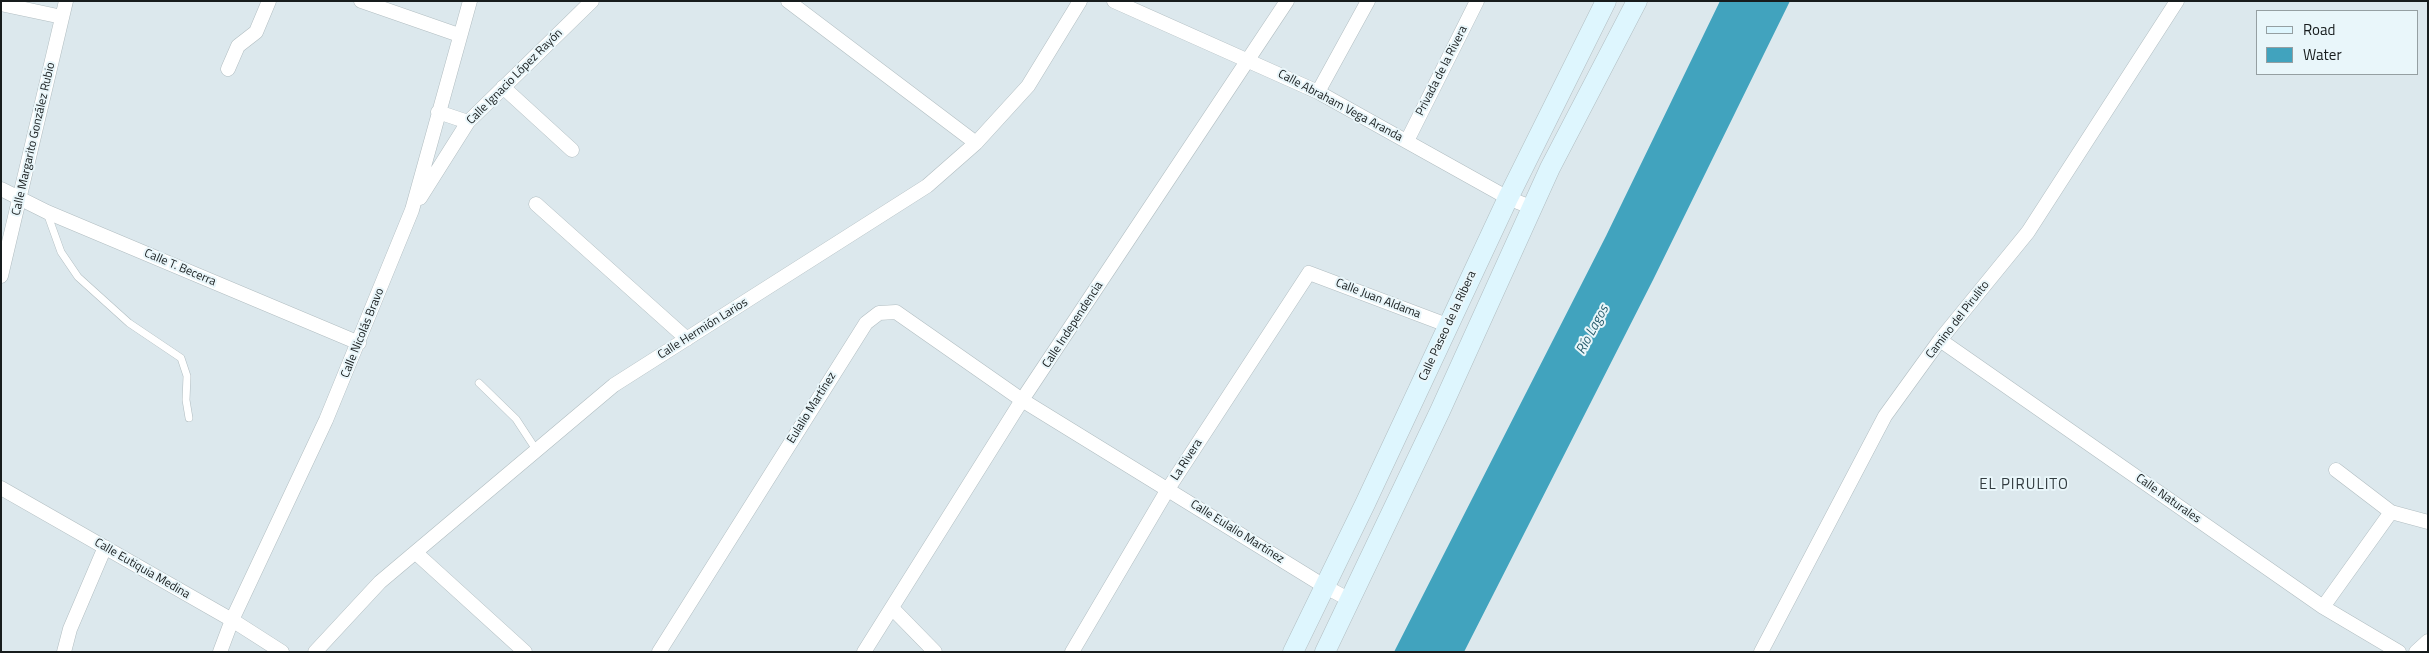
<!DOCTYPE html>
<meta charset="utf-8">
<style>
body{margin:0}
#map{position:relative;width:2429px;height:653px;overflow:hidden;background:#dce8ed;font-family:"Titillium Web",sans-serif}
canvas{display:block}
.frame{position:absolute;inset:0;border:2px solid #171c1d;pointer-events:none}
.legend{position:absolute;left:2256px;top:10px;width:162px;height:65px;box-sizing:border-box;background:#e9f6fa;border:1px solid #959fa2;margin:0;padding:6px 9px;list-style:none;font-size:15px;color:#171c1d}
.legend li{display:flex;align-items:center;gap:10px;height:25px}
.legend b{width:25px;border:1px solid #959fa2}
</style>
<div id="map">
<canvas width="2429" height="653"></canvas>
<div class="frame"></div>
<ul class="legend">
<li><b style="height:6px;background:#def6fe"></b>Road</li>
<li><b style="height:14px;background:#41a3be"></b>Water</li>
</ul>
</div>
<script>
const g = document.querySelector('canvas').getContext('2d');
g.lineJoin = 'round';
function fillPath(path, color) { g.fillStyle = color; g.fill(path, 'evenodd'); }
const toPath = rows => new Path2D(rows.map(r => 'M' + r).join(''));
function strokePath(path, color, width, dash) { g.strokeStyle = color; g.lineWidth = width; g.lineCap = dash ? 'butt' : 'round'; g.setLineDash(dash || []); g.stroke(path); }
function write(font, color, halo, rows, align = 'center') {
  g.font = font + ' "Titillium Web",sans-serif'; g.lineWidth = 4; g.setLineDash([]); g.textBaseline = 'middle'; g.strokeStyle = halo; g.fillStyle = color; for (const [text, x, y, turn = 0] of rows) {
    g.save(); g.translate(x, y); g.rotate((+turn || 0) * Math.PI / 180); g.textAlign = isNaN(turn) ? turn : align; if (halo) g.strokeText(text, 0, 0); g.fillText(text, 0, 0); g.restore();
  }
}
const water = toPath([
 [1720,1,1790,1,1653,280,1464,652,1394,652,1606,236]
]);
const lane = toPath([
 [47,213,61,252,78,277,129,323,181,358,187,376,186,400,189,418],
 [479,383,516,419,537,451]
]);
const street = toPath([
 [361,1,459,35],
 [788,1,976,143],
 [1114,1,1318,92,1508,198,1533,208],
 [1,4,62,17],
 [228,69,238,46,256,32,269,1],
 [503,87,572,150],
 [1318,92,1368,1],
 [438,112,468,122],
 [1407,141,1477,1],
 [1,189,47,212,359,343],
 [420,198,468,122,592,1],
 [536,204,687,339],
 [1,276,66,1],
 [1940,340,2323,607,2399,652],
 [2336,470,2391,512,2428,522],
 [1,488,232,620,282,652],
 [416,553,525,652],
 [2323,607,2391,512],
 [892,608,935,652],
 [64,652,70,629,105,547],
 [220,652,232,620,326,420,412,210,470,1],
 [315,652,380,582,614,385,927,186,976,143,1028,86,1080,1],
 [659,652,866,323,879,313,896,312,1022,400,1324,586,1350,600],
 [864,652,1022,400,1287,1],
 [1072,652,1168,489,1309,273,1447,325],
 [1761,652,1885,416,1940,340,2028,232,2177,1],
 [2416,652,2428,641]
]);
const secondary = toPath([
 [1293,652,1365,504,1508,198,1606,1],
 [1325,652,1440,411,1550,168,1637,1]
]);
const streetNames = [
 ["Privada de la Rivera",1442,71,-63],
 ["Calle Ignacio López Rayón",515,77,-45],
 ["Calle Abraham Vega Aranda",1340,106,28],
 ["Calle Margarito González Rubio",34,139,-77],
 ["Calle T. Becerra",180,268,23],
 ["Calle Juan Aldama",1378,299,21],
 ["Camino del Pirulito",1958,320,-52],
 ["Calle Independencia",1073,325,-57],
 ["Calle Paseo de la Ribera",1448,326,-65],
 ["Calle Hermión Larios",703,329,-32],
 ["Calle Nicolás Bravo",363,333,-68],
 ["Eulalio Martínez",812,408,-58],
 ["La Rivera",1187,460,-57],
 ["Calle Naturales",2168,499,35],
 ["Calle Eulalio Martínez",1237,532,32],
 ["Calle Eutiquia Medina",142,569,30]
];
const waterNames = [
 ["Río Lagos",1593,330,-62]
];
const quarterNames = [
 ["EL PIRULITO",2024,485]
];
fillPath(water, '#41a3be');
strokePath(lane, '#b1bdc1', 8);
strokePath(street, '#b1bdc1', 15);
strokePath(secondary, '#b1bdc1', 21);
strokePath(lane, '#fff', 7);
strokePath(street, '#fff', 14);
strokePath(secondary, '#def6fe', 20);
write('12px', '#171c1d', '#e9f6fa', streetNames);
write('italic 14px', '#2a5f6e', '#e9f6fa', waterNames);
g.letterSpacing = '1px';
write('15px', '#323c40', '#e9f6fa', quarterNames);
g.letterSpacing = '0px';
</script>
